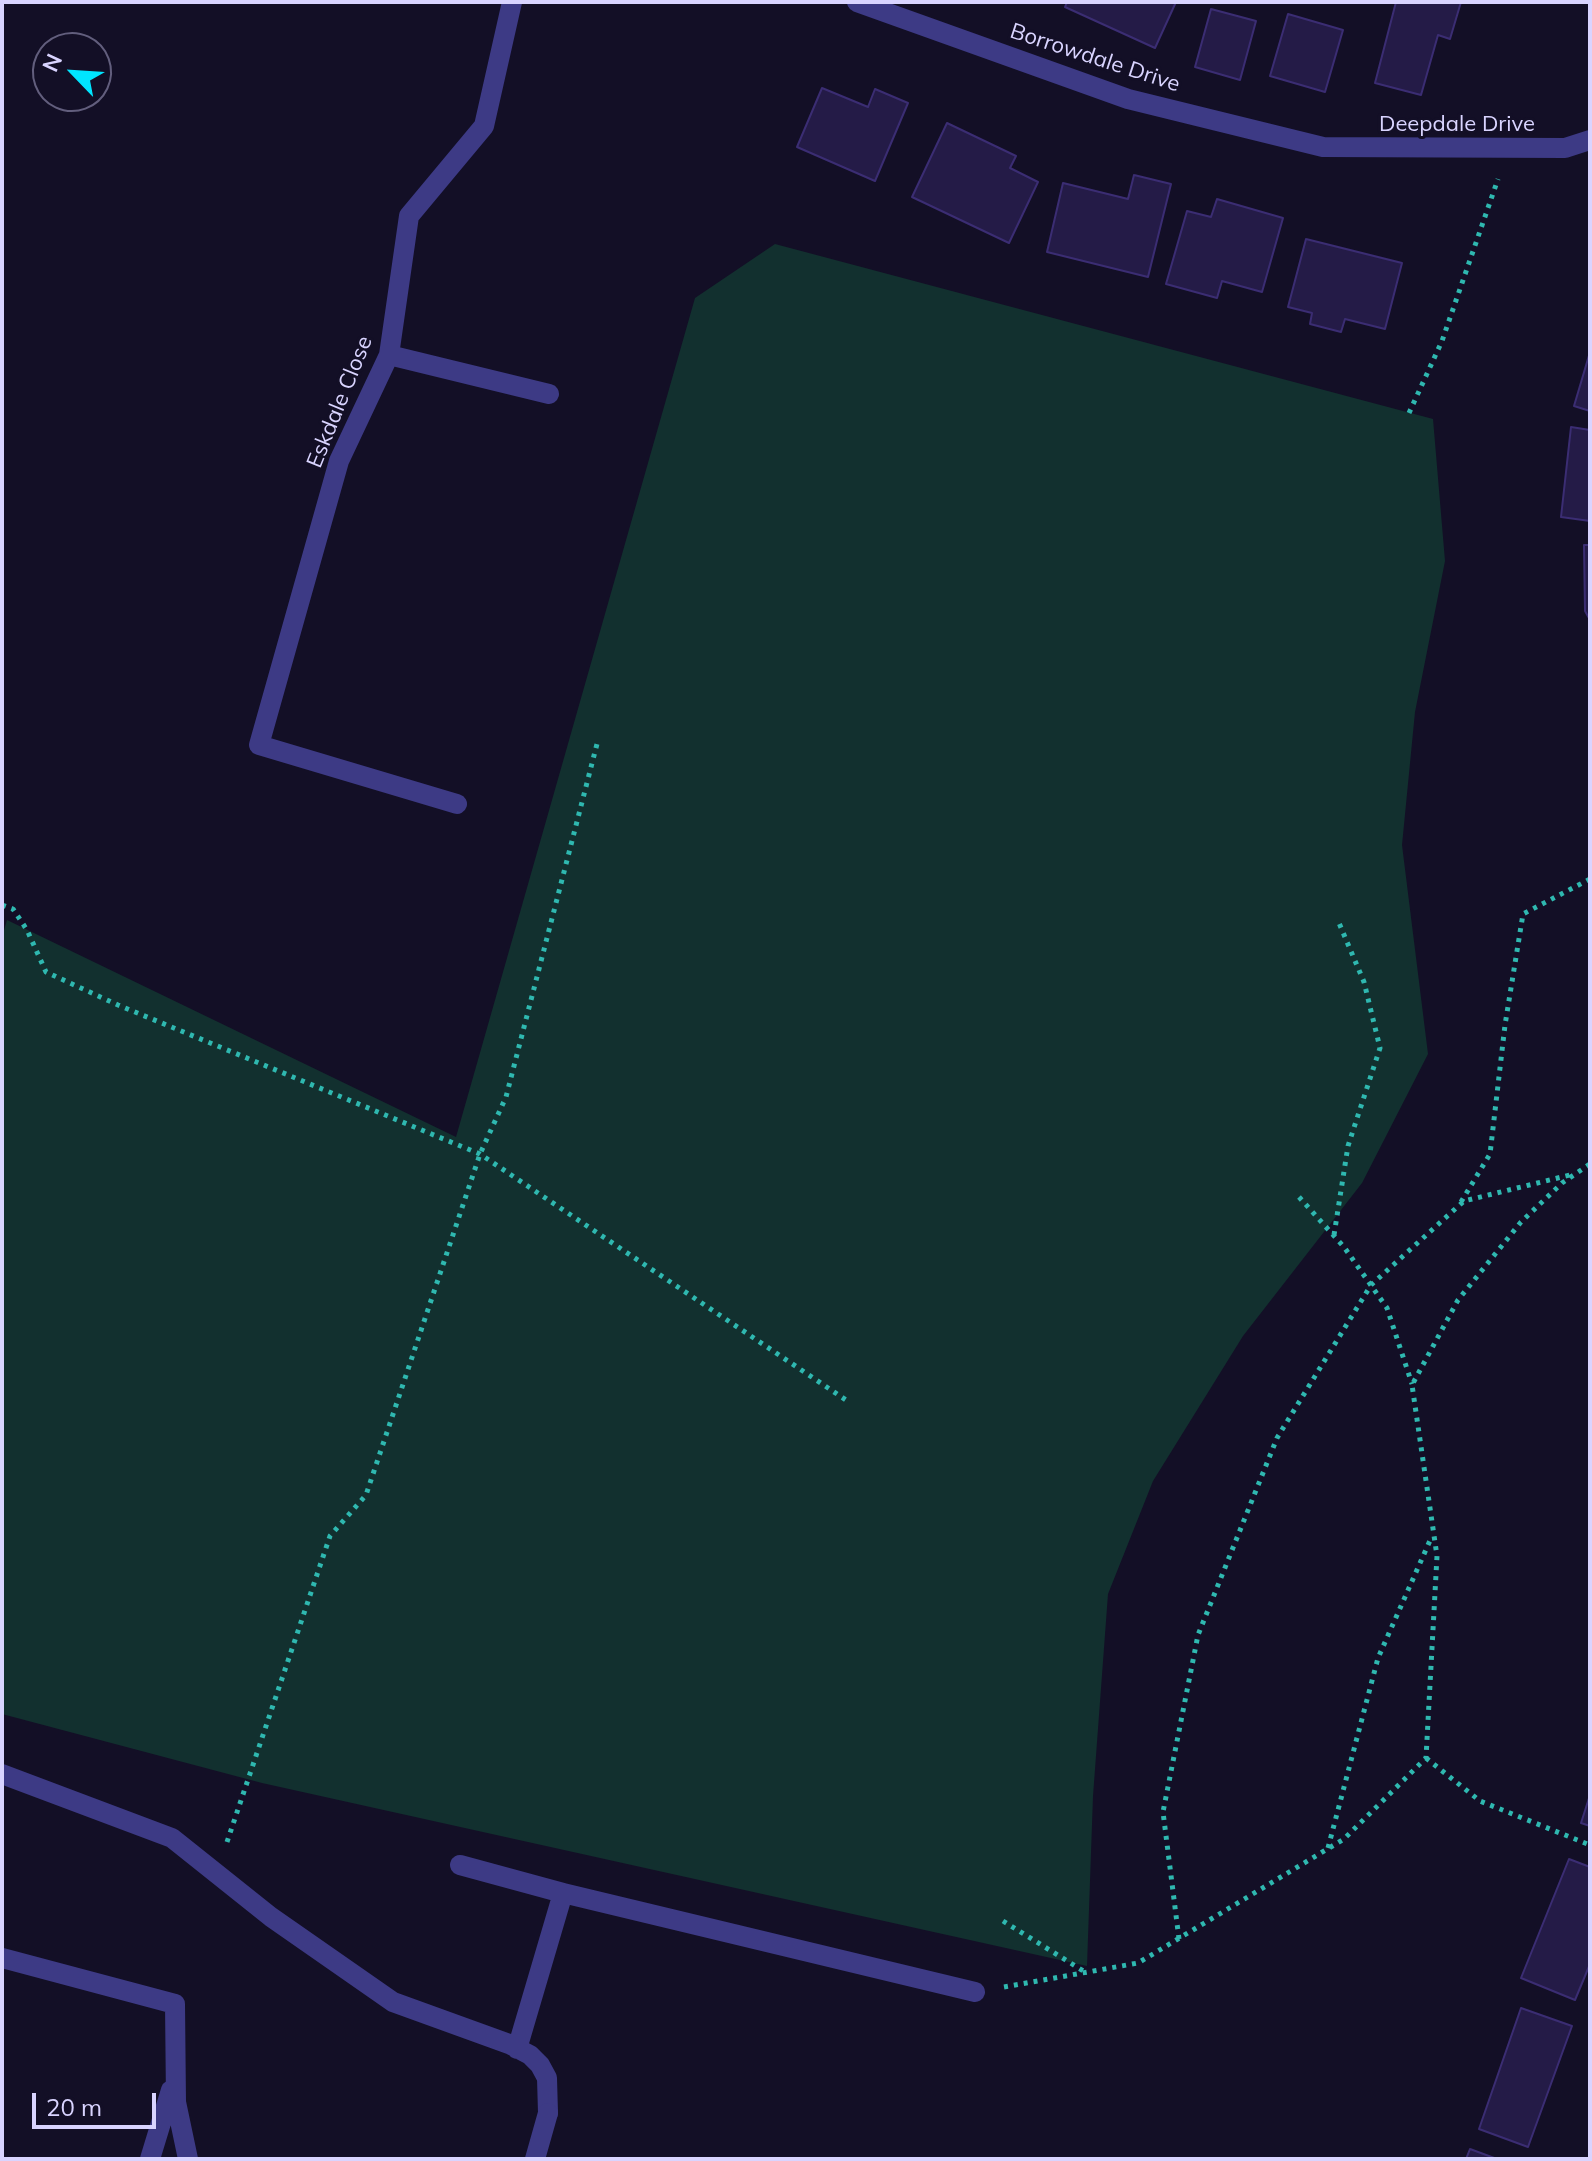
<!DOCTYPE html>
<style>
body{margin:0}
#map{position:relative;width:1592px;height:2161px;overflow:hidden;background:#130f26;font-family:Mulish,sans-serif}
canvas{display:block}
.frame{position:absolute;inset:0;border:4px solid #d9d4ff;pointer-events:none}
.north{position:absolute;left:32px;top:32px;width:80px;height:80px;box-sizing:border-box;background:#130f26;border:2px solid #625e7d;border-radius:50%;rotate:295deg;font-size:22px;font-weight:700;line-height:32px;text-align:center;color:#d9d4ff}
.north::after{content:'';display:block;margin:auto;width:28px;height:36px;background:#00e5ff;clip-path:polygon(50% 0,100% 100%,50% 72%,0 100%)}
.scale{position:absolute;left:32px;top:2093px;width:124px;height:36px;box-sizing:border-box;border:4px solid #d9d4ff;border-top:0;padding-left:10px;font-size:24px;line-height:28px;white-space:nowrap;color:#d9d4ff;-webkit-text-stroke:6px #130f26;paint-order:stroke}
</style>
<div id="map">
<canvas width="1592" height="2161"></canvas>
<div class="frame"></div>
<div class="north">N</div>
<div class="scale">20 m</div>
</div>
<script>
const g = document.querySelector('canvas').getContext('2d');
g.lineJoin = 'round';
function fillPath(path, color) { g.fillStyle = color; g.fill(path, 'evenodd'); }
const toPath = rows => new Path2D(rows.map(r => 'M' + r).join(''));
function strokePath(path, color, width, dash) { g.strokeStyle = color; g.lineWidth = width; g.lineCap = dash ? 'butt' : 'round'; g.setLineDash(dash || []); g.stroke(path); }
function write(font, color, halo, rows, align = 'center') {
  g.font = font + ' Mulish,sans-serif'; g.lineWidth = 6; g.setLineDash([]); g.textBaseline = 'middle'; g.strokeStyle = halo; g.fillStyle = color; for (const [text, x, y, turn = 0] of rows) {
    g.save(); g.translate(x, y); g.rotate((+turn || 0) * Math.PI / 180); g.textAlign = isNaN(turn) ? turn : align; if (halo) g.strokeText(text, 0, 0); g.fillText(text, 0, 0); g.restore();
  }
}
const green = toPath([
 [775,244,1433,419,1445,561,1415,712,1402,845,1428,1054,1362,1183,1243,1336,1153,1481,1108,1594,1093,1796,1087,1966,262,1783,2,1714,2,937,7,920,456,1137,695,298]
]);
const building = toPath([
 [1067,2,1176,2,1155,48,1065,7,1067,2],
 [1396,2,1461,2,1450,39,1438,35,1421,95,1375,83,1396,2],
 [1211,9,1256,21,1240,80,1195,67,1211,9],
 [1288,14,1343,30,1325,92,1270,76,1288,14],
 [822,88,868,107,875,89,908,103,875,181,797,147,822,88],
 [947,123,1016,156,1010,168,1038,182,1009,243,912,197,947,123],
 [1134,175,1171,184,1148,277,1047,252,1063,183,1128,199,1134,175],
 [1217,199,1283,218,1262,292,1222,281,1217,298,1166,284,1187,211,1211,217,1217,199],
 [1306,239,1402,263,1385,329,1345,319,1341,332,1310,324,1312,313,1288,307,1306,239],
 [1590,352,1590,411,1574,406,1590,352],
 [1571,427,1590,430,1590,521,1561,517,1571,427],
 [1584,545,1590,545,1590,620,1585,611,1584,545],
 [1590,1795,1590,1826,1581,1823,1590,1795],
 [1569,1859,1590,1867,1590,1964,1575,2000,1521,1978,1569,1859],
 [1521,2008,1572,2026,1528,2147,1479,2129,1521,2008],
 [1470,2149,1497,2159,1466,2159,1470,2149]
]);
const path = toPath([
 [1409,413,1442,341,1498,179],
 [2,905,13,909,27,930,46,972,118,1005,480,1154,846,1400],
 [1299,1197,1344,1247,1387,1308,1412,1384],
 [1461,1202,1490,1154,1505,1025,1523,914,1590,879],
 [1334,1235,1348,1146,1380,1048,1364,982,1339,923],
 [1426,1758,1480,1801,1590,1845],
 [227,1842,330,1536,366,1495,480,1154,506,1097,598,740],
 [1328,1848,1378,1658,1432,1536],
 [1003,1921,1085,1972],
 [1179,1939,1163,1812,1198,1635,1277,1438,1371,1285,1464,1201,1570,1175],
 [1004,1987,1138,1963,1344,1839,1426,1758,1437,1556,1412,1385,1458,1300,1521,1222,1562,1183,1590,1164]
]);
const service = toPath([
 [2,1774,172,1838,271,1917,393,2002,509,2044,530,2055,540,2065,547,2078,548,2113],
 [460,1865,563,1893,517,2049],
 [563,1893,975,1992],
 [2,1958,175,2004,176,2102,188,2159],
 [150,2159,171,2090]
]);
const minor = toPath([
 [857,2,1128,99,1323,147,1565,148,1590,140],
 [389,355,549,394],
 [457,804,259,745,339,461,389,355,409,216,484,126,512,2],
 [535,2159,548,2113]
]);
const streetNames = [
 ["Borrowdale Drive",1095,58,18],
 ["Deepdale Drive",1457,124],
 ["Eskdale Close",340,402,-68]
];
fillPath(green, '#12302f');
fillPath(building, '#241b47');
strokePath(building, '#3b2d73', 2);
strokePath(path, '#2fb8b0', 5, [4, 6]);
strokePath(service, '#3d3a85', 20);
strokePath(minor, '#3d3a85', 20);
write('22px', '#d9d4ff', '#130f26', streetNames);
</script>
